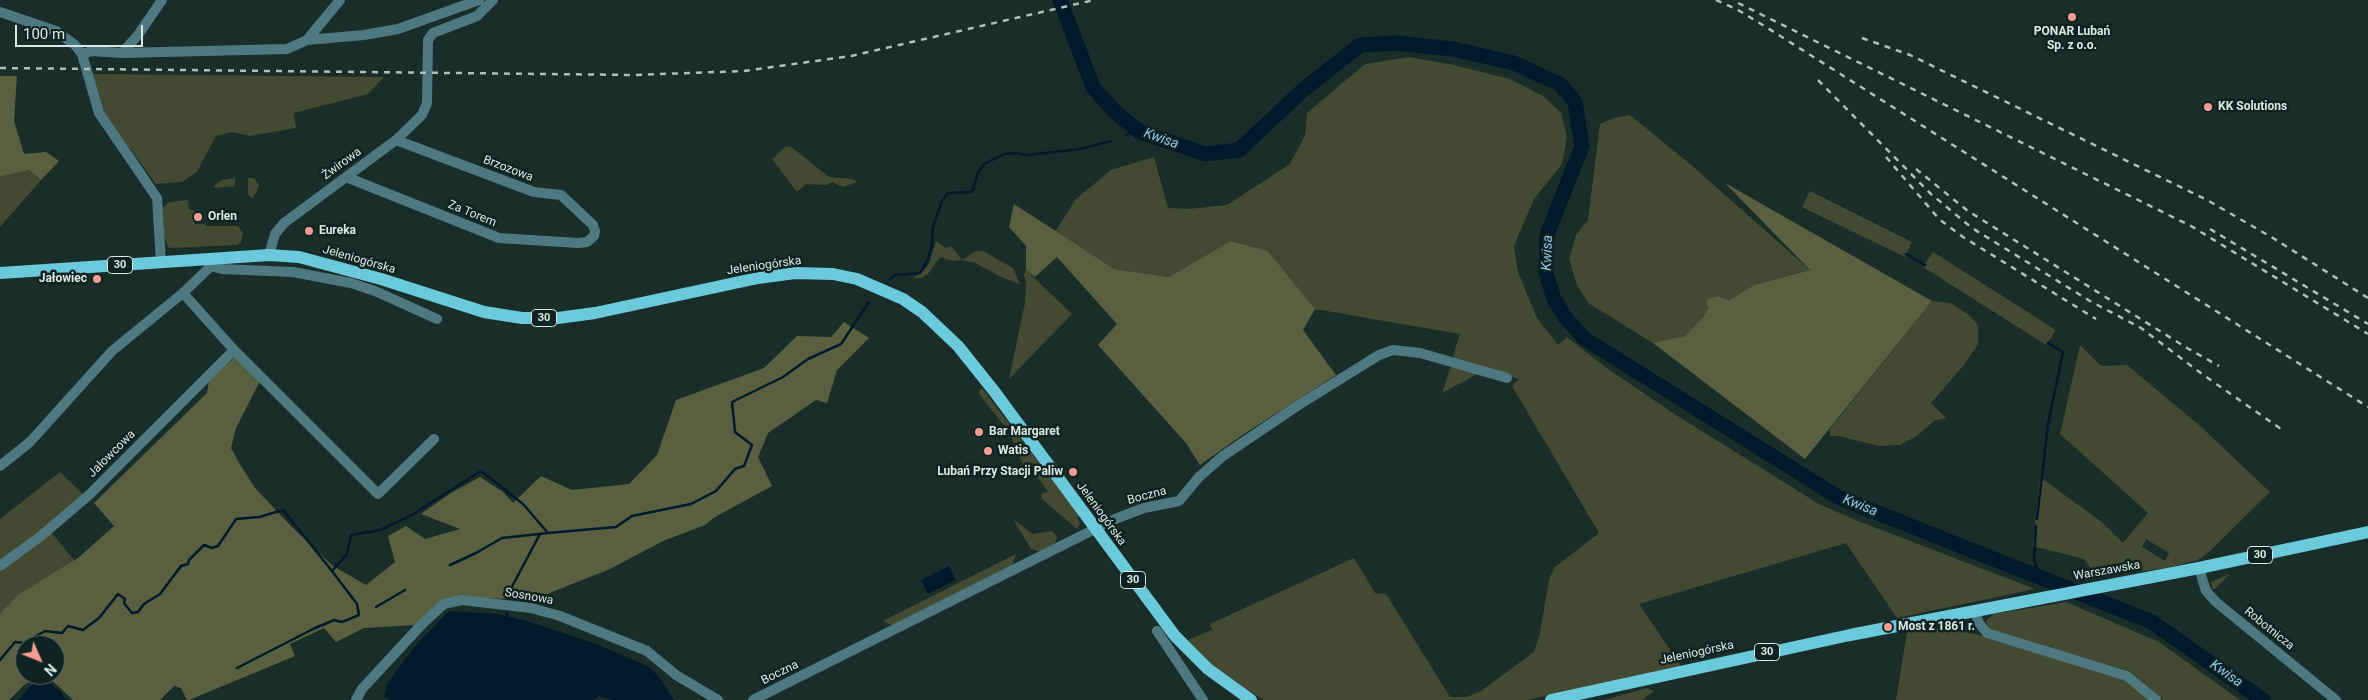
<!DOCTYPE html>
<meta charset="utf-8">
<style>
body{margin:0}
#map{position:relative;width:2368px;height:700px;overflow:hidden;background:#192e29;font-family:Roboto,sans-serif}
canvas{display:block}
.north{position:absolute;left:15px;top:635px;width:50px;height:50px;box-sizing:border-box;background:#0f2420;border:1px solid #60726e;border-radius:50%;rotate:134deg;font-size:14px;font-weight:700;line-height:20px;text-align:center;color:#dae7e3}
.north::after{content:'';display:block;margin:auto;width:18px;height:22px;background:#f59c95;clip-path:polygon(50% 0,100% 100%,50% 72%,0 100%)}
.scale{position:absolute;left:15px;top:25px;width:128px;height:22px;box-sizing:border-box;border:2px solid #dae7e3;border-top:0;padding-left:6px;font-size:15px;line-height:18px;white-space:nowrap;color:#dae7e3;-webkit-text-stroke:4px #0f2420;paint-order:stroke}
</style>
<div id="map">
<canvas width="2368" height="700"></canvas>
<div class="north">N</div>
<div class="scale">100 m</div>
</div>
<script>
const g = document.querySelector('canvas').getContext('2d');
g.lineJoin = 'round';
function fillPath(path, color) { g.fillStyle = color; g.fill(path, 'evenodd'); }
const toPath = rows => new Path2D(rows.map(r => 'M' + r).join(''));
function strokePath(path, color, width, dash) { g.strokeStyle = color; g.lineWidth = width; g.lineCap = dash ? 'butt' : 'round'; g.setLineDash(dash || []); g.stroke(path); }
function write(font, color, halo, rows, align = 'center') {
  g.font = font + ' Roboto,sans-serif'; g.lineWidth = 5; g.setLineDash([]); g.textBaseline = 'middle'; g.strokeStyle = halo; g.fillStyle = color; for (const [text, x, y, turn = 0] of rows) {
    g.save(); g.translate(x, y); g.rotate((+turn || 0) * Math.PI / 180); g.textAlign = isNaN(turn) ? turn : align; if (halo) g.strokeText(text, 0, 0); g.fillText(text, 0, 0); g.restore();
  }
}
const green = toPath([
 [1409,57,1454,65,1510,79,1543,96,1561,113,1567,137,1562,164,1534,199,1514,246,1518,272,1537,318,1558,345,1567,337,1608,369,1676,415,1819,504,1858,521,2035,589,1897,618,1846,543,1639,604,1681,666,1527,700,1264,700,1219,673,1188,640,1212,630,1210,624,1354,558,1375,593,1386,594,1450,697,1467,697,1481,691,1534,652,1540,633,1549,579,1555,567,1599,533,1512,386,1519,379,1452,359,1460,334,1315,309,1268,251,1232,241,1169,277,1114,269,1055,232,1076,199,1111,170,1154,157,1168,208,1188,209,1227,205,1290,164,1305,135,1307,113,1365,64],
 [93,74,384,77,368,94,294,113,296,128,250,136,232,132,216,136,197,172,182,182,156,184,103,112],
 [1630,115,1690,164,1810,270,1754,285,1729,300,1718,296,1706,301,1708,308,1703,317,1684,337,1653,343,1588,303,1577,285,1569,259,1576,235,1588,220,1600,124,1613,118],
 [790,146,829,177,853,179,857,182,843,187,832,182,826,185,806,184,797,192,772,159,785,147],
 [29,170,41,180,0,227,0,177],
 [235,178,235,186,215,188,214,186,222,180],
 [248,178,254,178,259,185,256,193,252,198,248,195],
 [1810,191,1912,242,1905,257,1802,207],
 [188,200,189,210,194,210,195,224,204,224,207,226,238,226,243,233,241,242,237,245,169,248,164,237,163,208,169,202],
 [936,241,946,248,951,246,962,260,976,251,983,251,1013,268,1020,284,1003,278,975,263,962,260,953,261,940,257,928,274,921,278,913,278,921,273,929,264],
 [1933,252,2056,330,2046,345,1923,267],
 [1026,270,1072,314,1009,379,1025,303,1026,282,1024,275],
 [1932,301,1951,303,1969,315,1978,325,1978,344,1964,365,1931,403,1946,418,1934,421,1917,436,1900,445,1878,446,1839,436,1830,436,1830,429],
 [2080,345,2101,366,2127,365,2199,425,2270,492,2210,551,2198,560,2166,568,2097,577,2084,559,2033,546,2040,477,2103,523,2123,543,2148,513,2060,434],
 [2146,539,2169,553,2165,561,2142,547],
 [1452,363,1481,372,1442,393],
 [982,388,1079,515,1077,517,1080,523,1077,529,1041,498,1042,493,1048,492,1033,471,1025,470,1009,432,980,395,979,390],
 [60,472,84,495,46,526,75,561,19,594,0,613,0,519],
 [1013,519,1033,534,1052,531,1057,537,1055,544,1042,552,1031,549],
 [1016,554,1012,566,892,626,883,621],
 [2230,574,2215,589,2212,589,2211,582],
 [2066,602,2159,642,2240,700,2163,700,2129,671,1990,629,1986,622,1986,620,1994,614],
 [1929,627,1972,633,2100,671,2127,681,2150,700,1896,700,1907,632],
 [1647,688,1654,691,1642,700,1604,700]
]);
const forest = toPath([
 [0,76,17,76,14,121,24,154,46,152,59,161,41,180,29,170,0,177],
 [1725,183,1932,301,1805,459,1653,343,1685,336,1703,317,1708,308,1706,300,1718,296,1729,300,1754,285,1810,270],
 [1014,204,1114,269,1169,277,1231,241,1268,251,1315,309,1303,330,1336,375,1241,436,1200,465,1186,443,1098,345,1117,324,1057,257,1035,277,1026,270,1026,246,1009,227],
 [844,322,869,338,837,370,827,403,816,400,768,433,758,457,772,486,715,517,705,525,663,541,610,569,532,600,462,597,416,625,364,628,336,642,324,628,290,644,295,656,189,700,187,700,181,688,174,686,160,700,73,700,46,675,55,675,55,645,25,645,25,675,38,675,24,685,9,700,0,700,0,613,19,594,78,558,114,526,94,503,207,393,209,381,235,357,260,381,236,428,231,448,238,461,255,488,292,527,333,566,366,585,395,562,388,536,406,526,425,539,460,529,421,514,451,493,480,477,503,492,513,503,541,476,572,490,629,484,657,455,676,400,764,368,797,336,831,337]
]);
const water = toPath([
 [949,566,956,580,928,594,921,580],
 [449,611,497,614,527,621,594,643,649,667,659,677,674,700,612,700,599,696,592,700,391,700,384,697,386,686,400,666,417,644],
 [40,676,60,691,66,700,18,700]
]);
const stream = toPath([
 [1126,135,1136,130],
 [1906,254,1925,265],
 [890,279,895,275,920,273,928,260,932,245,933,227,942,201,948,193,972,192,978,173,984,164,1004,154,1015,153,1026,155,1080,149,1111,141],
 [2037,519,2048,424,2063,352,2048,343],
 [2036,526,2034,560,2040,578],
 [450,565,476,553,502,538,548,533],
 [508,600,508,594,540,534],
 [376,607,405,590],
 [507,616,507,611],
 [0,660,15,642,24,643,45,631,62,633,68,626,83,630,99,618,118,594,125,599,124,603,132,613,138,612,144,604,160,594,181,566,188,564,189,560,204,545,212,548,218,546,236,519,259,517,283,510,332,571,347,554,351,535,380,530,412,515,481,471,523,504,548,533,616,527,632,516,691,504,716,491,735,469,744,466,752,445,735,432,732,402,783,377,808,359,841,344,869,302],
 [237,668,313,629,334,620,342,622,359,615,357,604,332,571]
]);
const river = toPath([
 [1060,0,1093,87,1116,113,1140,132,1205,154,1239,150,1303,90,1360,45,1396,43,1453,49,1514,63,1561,85,1575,102,1582,146,1547,235,1546,273,1554,299,1565,317,1585,339,1838,497,2152,622,2263,700]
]);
const minor = toPath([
 [0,12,56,31,75,45,82,54,99,113,157,198,161,263],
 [307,40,364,35,398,29,479,0],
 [122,53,287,49,307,40,340,0],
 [82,54,92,51,122,53,138,35,162,0],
 [346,177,499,238,578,243,587,242,594,236,595,231,593,225,561,195,534,192,396,140],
 [269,255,275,234,284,223,396,140,422,115,427,103,428,40,433,33,477,16,493,0],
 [211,266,222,269,293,272,351,283,375,291,437,319],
 [234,350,378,494,434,439],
 [0,466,30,442,112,351,183,293,211,266,216,259],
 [0,566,41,536,89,495,234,350,183,293],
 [2199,568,2206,591,2216,602,2336,700],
 [1974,610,1979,623,1987,633,2127,676,2156,700],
 [1157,631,1203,700],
 [356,700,362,689,423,623,444,604,462,600,531,608,560,616,647,651,676,675,718,700],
 [753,700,1115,519,1144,508,1179,501,1199,477,1223,456,1297,406,1379,355,1393,350,1420,353,1507,378]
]);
const major = toPath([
 [0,273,269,255,299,257,381,279,484,312,522,318,558,318,595,313,758,278,795,273,833,274,857,279,903,299,922,312,958,346,994,391,1175,636,1208,669,1251,700],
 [1551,700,1850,635,2199,568,2368,532]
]);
const rail = toPath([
 [1716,0,1738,10,1766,27,2368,407],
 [1738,3,2191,226,2368,334],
 [1862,38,1910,55,2207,200,2273,238,2368,298],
 [0,68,634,75,744,71,851,56,1094,0],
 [1818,80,1931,194,1972,228,2090,301,2141,328,2202,374,2281,429],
 [1886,157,1939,219,1963,237,2096,319],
 [1916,169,1968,211,2187,348,2219,366],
 [2210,229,2368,324]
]);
const markers = [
 [2072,17,5,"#f59c95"],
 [2208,107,5,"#f59c95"],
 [198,217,5,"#f59c95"],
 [309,231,5,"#f59c95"],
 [97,279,5,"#f59c95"],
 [979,432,5,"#f59c95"],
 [988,451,5,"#f59c95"],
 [1073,472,5,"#f59c95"],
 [1888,627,5,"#f59c95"]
];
const shields = [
 [120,265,25],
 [544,318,25],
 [2260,555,25],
 [1133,580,25],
 [1767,652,25]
];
const shieldNames = [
 ["30",120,265],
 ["30",544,318],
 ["30",2260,555],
 ["30",1133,580],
 ["30",1767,652]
];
const poiNames = [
 ["PONAR Lubań",2072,32,"center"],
 ["Sp. z o.o.",2072,46,"center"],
 ["KK Solutions",2218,107],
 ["Orlen",208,217],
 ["Eureka",319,231],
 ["Jałowiec",87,279,"right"],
 ["Bar Margaret",989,432],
 ["Watis",998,451],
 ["Lubań Przy Stacji Paliw",1063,472,"right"],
 ["Most z 1861 r.",1898,627]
];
const streetNames = [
 ["Żwirowa",342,164,-36],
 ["Brzozowa",508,169,21],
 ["Za Torem",472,214,22],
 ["Jeleniogórska",359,260,16],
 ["Jeleniogórska",764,266,-8],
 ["Jałowcowa",112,454,-45],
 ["Boczna",1147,496,-15],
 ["Jeleniogórska",1101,514,54],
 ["Warszawska",2107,571,-10],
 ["Sosnowa",529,597,10],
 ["Robotnicza",2269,629,39],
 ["Jeleniogórska",1697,653,-12],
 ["Boczna",780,673,-26]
];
const waterNames = [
 ["Kwisa",1161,139,20],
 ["Kwisa",1548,253,-88],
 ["Kwisa",1860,506,22],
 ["Kwisa",2226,674,35]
];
fillPath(green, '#444931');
fillPath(forest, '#5a603f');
fillPath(water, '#00192b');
strokePath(stream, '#00192b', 2.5);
strokePath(river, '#00192b', 15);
strokePath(minor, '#4e7981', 10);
strokePath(major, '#6acadb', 12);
strokePath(rail, '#b1bfbb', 2.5, [6, 6]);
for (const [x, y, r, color] of markers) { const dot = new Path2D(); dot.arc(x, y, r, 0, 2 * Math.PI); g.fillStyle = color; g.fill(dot); strokePath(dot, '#0f2420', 2); }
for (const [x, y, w] of shields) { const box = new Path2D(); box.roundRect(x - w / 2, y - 8.5, w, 17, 4); g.fillStyle = '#0f2420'; g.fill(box); strokePath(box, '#dae7e3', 1); }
write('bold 11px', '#dae7e3', null, shieldNames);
write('bold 12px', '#dae7e3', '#0f2420', poiNames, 'left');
write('12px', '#dae7e3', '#0f2420', streetNames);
write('italic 14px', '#90c6ee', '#0f2420', waterNames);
</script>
